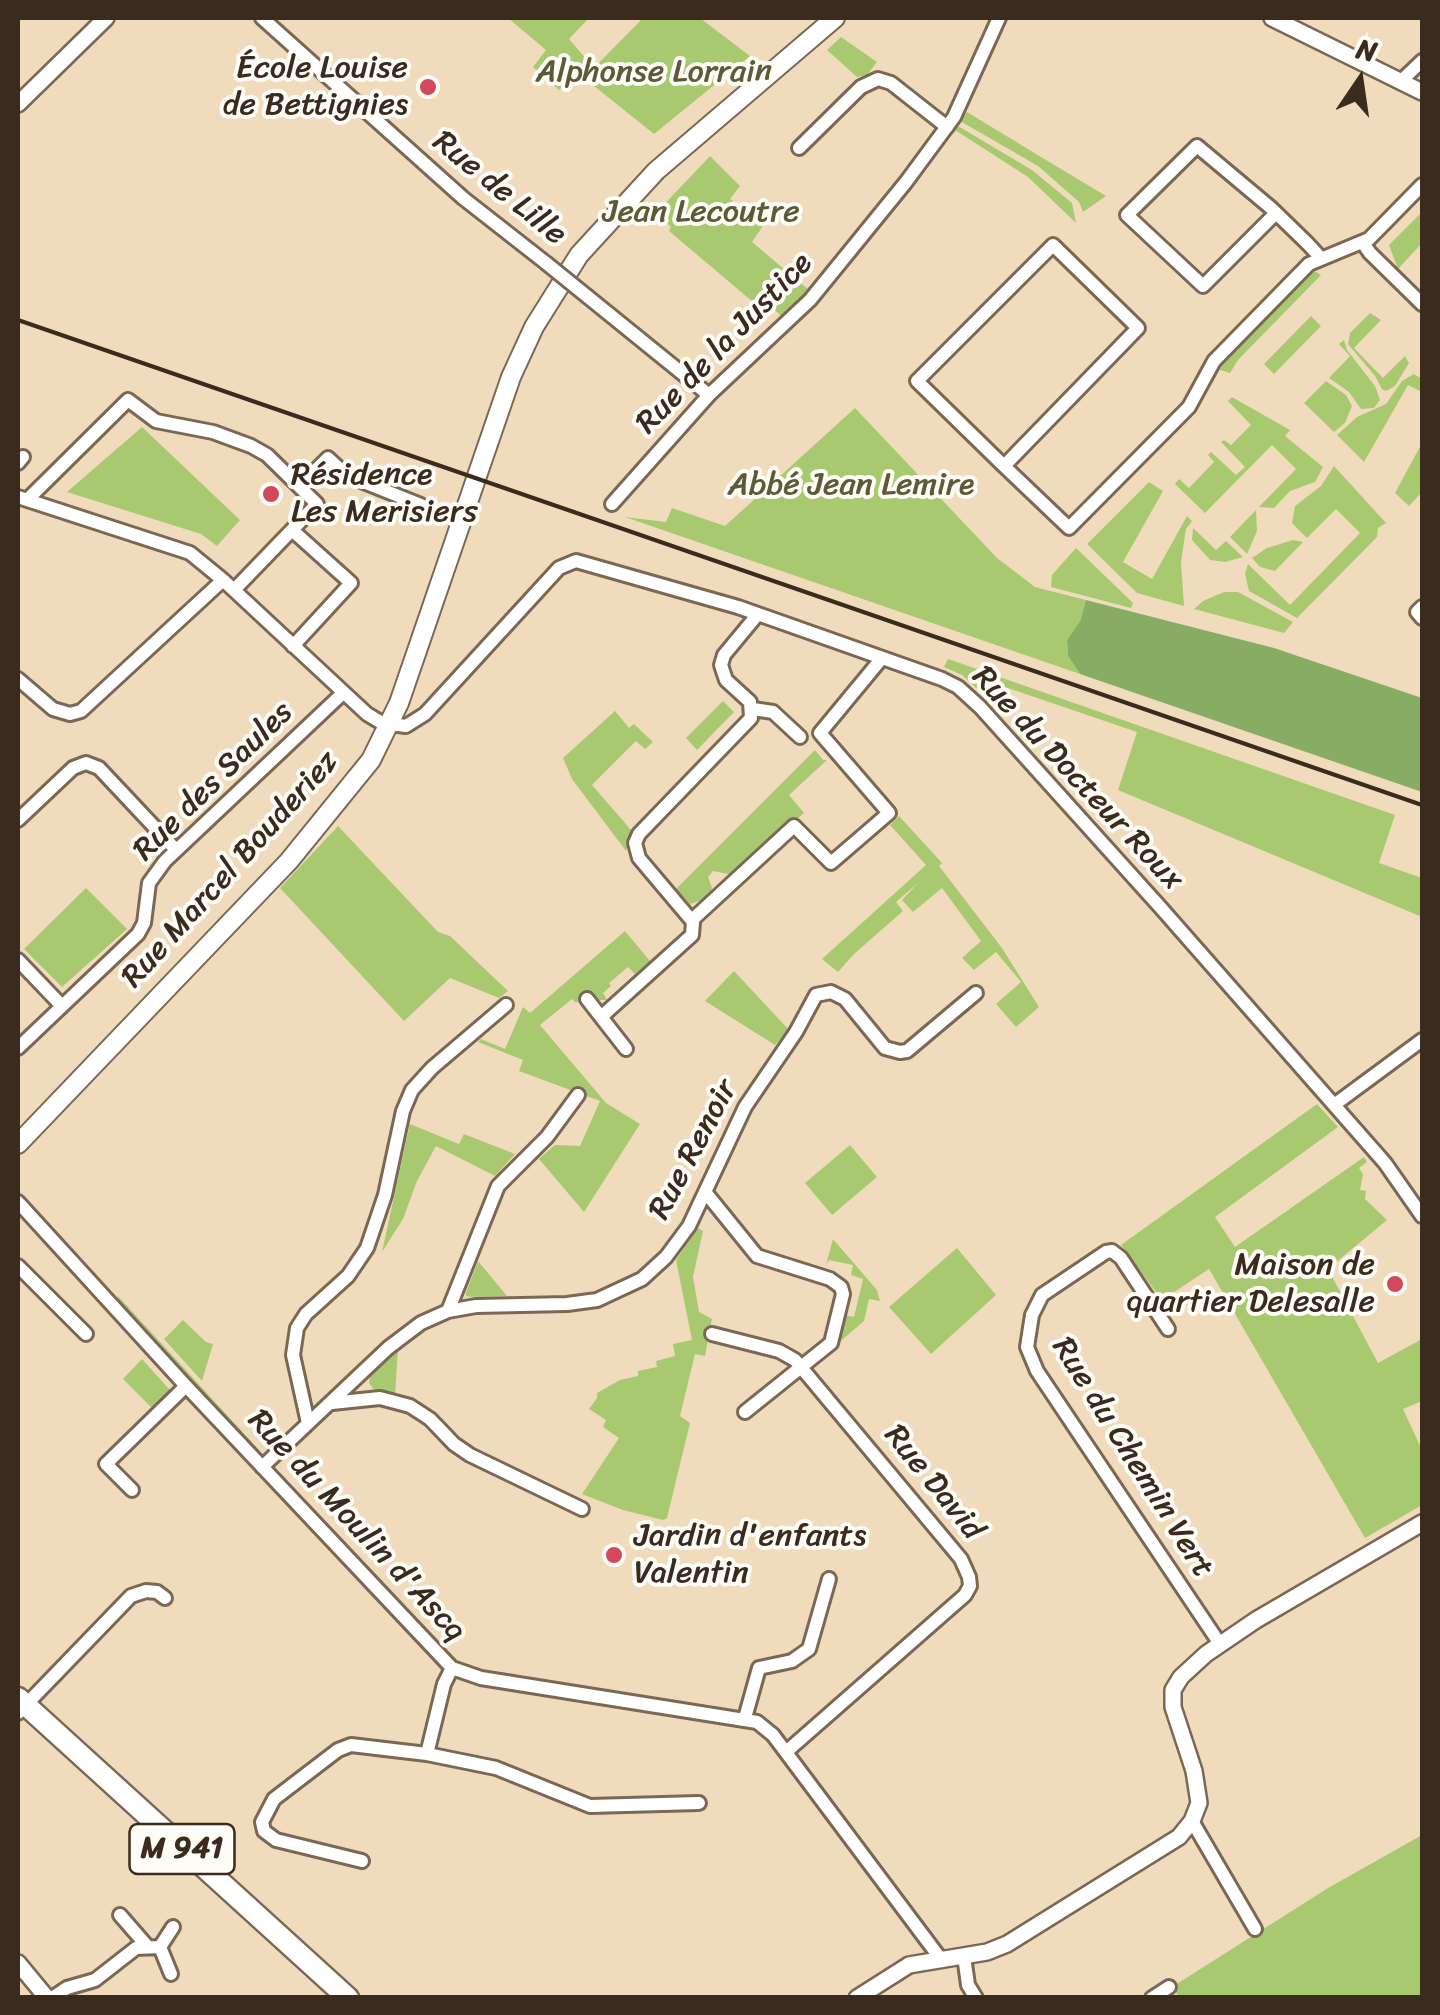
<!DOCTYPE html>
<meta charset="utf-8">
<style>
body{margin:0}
#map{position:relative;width:1440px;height:2015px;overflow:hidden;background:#f0dcbc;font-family:Sriracha,sans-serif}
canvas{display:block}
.frame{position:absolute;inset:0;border:20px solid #3b2a1e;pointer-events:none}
.north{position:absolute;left:1310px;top:30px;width:100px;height:100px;-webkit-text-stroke:8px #fdfcf7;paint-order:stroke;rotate:13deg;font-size:28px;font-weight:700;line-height:40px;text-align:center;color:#3b2a1e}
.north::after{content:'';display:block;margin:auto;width:35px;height:45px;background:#3b2a1e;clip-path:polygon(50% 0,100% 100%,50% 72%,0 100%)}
</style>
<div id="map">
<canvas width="1440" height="2015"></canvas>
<div class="frame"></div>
<div class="north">N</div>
</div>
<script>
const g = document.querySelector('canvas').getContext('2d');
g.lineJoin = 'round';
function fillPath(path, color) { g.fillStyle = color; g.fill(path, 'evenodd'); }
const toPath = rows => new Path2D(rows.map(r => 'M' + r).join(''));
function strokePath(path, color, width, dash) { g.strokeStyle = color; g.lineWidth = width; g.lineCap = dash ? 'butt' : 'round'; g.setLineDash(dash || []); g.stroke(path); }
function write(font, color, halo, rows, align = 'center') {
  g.font = font + ' Sriracha,sans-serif'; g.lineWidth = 8; g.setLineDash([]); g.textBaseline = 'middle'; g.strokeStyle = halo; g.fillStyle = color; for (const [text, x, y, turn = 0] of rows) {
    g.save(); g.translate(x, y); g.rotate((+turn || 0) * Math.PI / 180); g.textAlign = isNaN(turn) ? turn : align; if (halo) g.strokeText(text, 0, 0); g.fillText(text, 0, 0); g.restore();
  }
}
const green = toPath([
 [508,18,589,18,569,39,588,61,559,90,533,67,546,50],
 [643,18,700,18,750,56,654,134,584,78],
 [841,37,877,62,867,75,857,77,827,50],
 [967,112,1046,160,1106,196,1083,212,1079,202,1038,166,960,121],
 [958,126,1032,170,1072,203,1076,223,1028,177,955,130],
 [710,156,740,186,730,199,763,226,752,242,809,290,784,319,772,307,766,313,669,231,671,227,656,213],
 [1422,212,1422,243,1398,269,1389,245],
 [1313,270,1321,275,1238,360,1230,373,1217,369],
 [1370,313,1381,320,1354,348,1383,378,1405,356,1409,363,1395,386,1386,391,1382,389,1375,376,1348,344,1350,333],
 [1311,316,1321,326,1274,374,1264,364],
 [1344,340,1347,350,1375,386,1380,400,1374,408,1361,409,1349,392,1329,378,1350,356,1339,344],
 [1414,374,1422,379,1422,392,1408,385,1364,462,1337,435,1357,417,1386,404,1402,381],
 [1326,381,1346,395,1352,406,1345,423,1334,432,1304,403],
 [1232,397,1290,430,1285,436,1323,467,1315,482,1290,491,1274,508,1259,507,1296,469,1272,445,1205,513,1175,484,1179,479,1189,488,1214,462,1208,455,1211,452,1236,475,1245,467,1221,442,1224,440,1231,445,1251,425,1228,401],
 [855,408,997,558,1035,587,1086,600,1080,621,1067,640,1068,656,1080,674,625,517,666,522,672,508,725,526],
 [142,427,240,520,217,546,201,534,67,492],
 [1422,443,1422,492,1409,506,1395,493],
 [1334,466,1386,523,1378,528,1377,537,1297,618,1249,591,1245,574,1248,564,1290,605,1360,533,1336,509,1307,538,1292,523,1295,506,1321,486],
 [1149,482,1163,491,1123,562,1152,579,1187,516,1192,521,1186,529,1181,562,1184,606,1137,593,1087,544],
 [1256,510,1257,531,1247,554,1230,537],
 [1193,528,1216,550,1226,541,1243,557,1225,562,1210,560,1192,540],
 [1293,540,1303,542,1275,571,1260,567,1252,558,1267,548],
 [1076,548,1133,603,1131,608,1051,587,1052,575],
 [1224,592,1238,592,1293,622,1284,633,1194,609,1203,601],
 [948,659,1395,815,1379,863,1422,878,1422,917,1118,790,1137,732,1005,687,999,709,962,675,944,667],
 [723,701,734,712,697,750,686,738],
 [615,711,629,728,634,724,653,742,645,749,636,741,592,785,632,831,626,851,572,779,563,758],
 [815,750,823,760,827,760,789,795,804,813,733,875,713,871,708,877,712,888,708,898,690,904,676,889],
 [899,816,942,863,939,866,1002,948,1039,1007,1016,1027,996,1004,1021,982,996,952,974,970,962,958,981,941,942,888,913,912,902,900,918,883,896,902,903,911,854,954,838,972,822,959,926,865,890,825],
 [338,826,438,932,450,936,508,991,499,998,450,978,404,1021,280,888],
 [86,888,127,929,62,987,24,949],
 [625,931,650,961,635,974,628,967,609,983,611,986,603,993,607,1000,597,1000,589,991,576,1003,572,999,540,1025,606,1103,640,1124,584,1212,539,1159,555,1145,580,1146,600,1101,519,1071,523,1060,478,1042,481,1039,505,1049,523,1007,530,1013],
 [734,971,789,1030,775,1045,705,1001],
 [1317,1104,1338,1127,1215,1217,1235,1247,1364,1157,1367,1162,1359,1168,1363,1174,1360,1190,1366,1191,1365,1199,1387,1220,1328,1269,1378,1363,1422,1339,1422,1401,1403,1409,1422,1450,1422,1505,1365,1538,1209,1269,1162,1300,1121,1245],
 [410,1124,459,1144,464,1134,515,1154,495,1176,436,1146,417,1181,403,1219,382,1252],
 [850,1145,877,1177,832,1215,805,1183],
 [698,1228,703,1231,693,1277,699,1312,712,1319,705,1356,695,1354,680,1416,690,1423,667,1518,663,1520,623,1510,582,1494,619,1438,603,1427,606,1420,589,1409,597,1398,597,1393,620,1380,638,1376,638,1371,657,1367,656,1361,675,1356,673,1344,692,1340,676,1260],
 [833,1239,877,1290,880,1301,869,1299,864,1321,836,1345,844,1315,854,1317,863,1279,851,1275,853,1265,829,1260,826,1265],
 [957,1248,996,1295,931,1354,889,1307],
 [478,1261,507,1296,470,1297,465,1295],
 [118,1296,260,1451,256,1451,117,1300],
 [183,1320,206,1342,213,1344,202,1381,164,1339],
 [398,1348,395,1396,375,1391,369,1383,370,1375],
 [142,1359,170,1390,170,1394,154,1410,123,1379],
 [1422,1835,1422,1997,1180,1998,1172,1987,1328,1888]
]);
const forest = toPath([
 [1086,600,1274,648,1422,698,1422,792,1080,674,1068,656,1067,640,1080,621]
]);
const minor = toPath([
 [262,18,463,198,546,263],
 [1401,81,1422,61],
 [799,148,861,87,878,79,891,83,947,127],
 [1276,213,1203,286,1127,215,1197,146,1271,208,1308,244,1320,257],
 [1363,243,1370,253,1422,304],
 [1053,245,1138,328,1004,466,917,381,1053,245],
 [588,297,709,395],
 [18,463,23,457],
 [1004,466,1069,528,1189,407,1214,361,1309,264,1369,239,1422,185],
 [300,486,328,458,346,475,421,505],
 [18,497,190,553,223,580],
 [27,500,128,400,156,421,213,432,251,446,267,455,317,504,234,590],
 [612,504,709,395,810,300,906,182,954,117,999,18],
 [292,530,351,583,293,646],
 [1422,607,1417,612,1422,618],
 [18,679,53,709,70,714,81,711,223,580,367,714,382,723,406,726,425,714,559,568,576,561,738,607,942,679,958,687,980,707,1161,908,1385,1163,1422,1216],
 [753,709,773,712,800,737],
 [18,820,73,768,86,763,99,768,176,850],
 [692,920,794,826,831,863,889,813,820,733,882,658],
 [18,960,61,1005],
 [587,999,626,1049],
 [601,1017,692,935,693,922,639,858,635,843,639,834,751,718,750,702,726,680,721,665,724,655,758,614],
 [18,1048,138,934,144,923,149,883,165,861,343,693],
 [1334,1105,1422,1040],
 [706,1193,757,1256,830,1279,841,1287,843,1294,831,1343,745,1412],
 [18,1202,186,1386,452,1668,481,1678,757,1722,773,1735,940,1958],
 [18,1266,86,1334],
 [448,1311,498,1186,547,1137,578,1095],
 [1168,1329,1121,1258,1112,1251,1106,1252,1042,1295,1032,1315,1027,1347,1037,1371,1220,1644],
 [712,1334,779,1351,795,1360,961,1559,969,1577,970,1586,965,1595,786,1752],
 [332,1403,380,1398,410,1406,430,1419,454,1444,470,1455,582,1509],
 [308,1423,293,1355,297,1328,306,1314,348,1276,367,1248,385,1195,403,1111,412,1090,432,1068,506,1005],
 [262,1467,388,1348,421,1323,448,1311,476,1306,567,1304,597,1300,642,1279,666,1257,689,1226,745,1107,796,1032,816,995,831,992,845,999,885,1048,900,1052,907,1051,976,993],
 [132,1490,106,1464,186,1386],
 [18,1713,131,1596,146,1591,157,1592,165,1598],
 [745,1718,759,1668,792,1661,809,1649,829,1579],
 [427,1754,444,1684,452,1668],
 [1192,1821,1255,1929],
 [362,1861,276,1840,264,1831,262,1822,274,1799,338,1750,351,1745,427,1754,496,1768,590,1806,699,1803],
 [120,1915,147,1946],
 [160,1947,171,1974],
 [964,1956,968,1985,976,1998],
 [52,1998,67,1988,95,1980,136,1948,160,1947,173,1927],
 [1152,1998,1169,1987]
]);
const tertiary = toPath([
 [1272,18,1422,92],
 [18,104,106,18],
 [18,1963,47,1998],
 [857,1998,909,1965,987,1952,1007,1944,1179,1837,1192,1821,1199,1803,1194,1771,1173,1707,1173,1690,1181,1677,1206,1654,1256,1620,1422,1523]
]);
const secondary = toPath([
 [18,1144,289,861,371,760,399,703,511,377,534,327,579,255,656,171,835,18]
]);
const primary = toPath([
 [18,1698,348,1998]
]);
const rail = toPath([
 [18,320,1422,805]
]);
const minorBridge = toPath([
 [546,263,588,297]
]);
const markers = [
 [428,87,10,"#d1495b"],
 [271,494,10,"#d1495b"],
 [1395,1284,10,"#d1495b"],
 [614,1555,10,"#d1495b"]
];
const shields = [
 [182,1849,105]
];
const shieldNames = [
 ["M 941",182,1849]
];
const poiNames = [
 ["École Louise",408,69],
 ["de Bettignies",408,106],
 ["Résidence",291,476,"left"],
 ["Les Merisiers",291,513,"left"],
 ["Maison de",1375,1266],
 ["quartier Delesalle",1375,1303],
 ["Jardin d'enfants",634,1537,"left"],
 ["Valentin",634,1574,"left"]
];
const parkNames = [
 ["Alphonse Lorrain",654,73],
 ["Jean Lecoutre",701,213],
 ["Abbé Jean Lemire",851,486]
];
const streetNames = [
 ["Rue de Lille",499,189,39],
 ["Rue de la Justice",725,344,-46],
 ["Rue du Docteur Roux",1077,779,47],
 ["Rue des Saules",214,782,-45],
 ["Rue Marcel Bouderiez",231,870,-48],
 ["Rue Renoir",694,1150,-62],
 ["Rue du Chemin Vert",1132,1458,58],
 ["Rue David",933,1483,51],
 ["Rue du Moulin d'Ascq",356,1526,47]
];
fillPath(green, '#a9c971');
fillPath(forest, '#86ad63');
strokePath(minor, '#7a6855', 18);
strokePath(tertiary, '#7a6855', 20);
strokePath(secondary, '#7a6855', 22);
strokePath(primary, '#7a6855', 25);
strokePath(minor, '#fff', 12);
strokePath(tertiary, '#fff', 15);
strokePath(secondary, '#fff', 18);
strokePath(primary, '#fff', 20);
strokePath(rail, '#3b2a1e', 4);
strokePath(minorBridge, '#7a6855', 18, []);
strokePath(minorBridge, '#fff', 12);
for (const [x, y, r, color] of markers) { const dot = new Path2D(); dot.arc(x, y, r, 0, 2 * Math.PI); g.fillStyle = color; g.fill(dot); strokePath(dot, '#fdfcf7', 4); }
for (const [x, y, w] of shields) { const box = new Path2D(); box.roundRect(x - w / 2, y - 25, w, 50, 8); g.fillStyle = '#fdfcf7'; g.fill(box); strokePath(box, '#3b2a1e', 2.5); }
write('bold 30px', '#3b2a1e', null, shieldNames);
write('32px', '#3b2a1e', '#fdfcf7', poiNames, 'right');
write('32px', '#5c5a37', '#fdfcf7', parkNames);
write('32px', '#3b2a1e', '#fdfcf7', streetNames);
</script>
